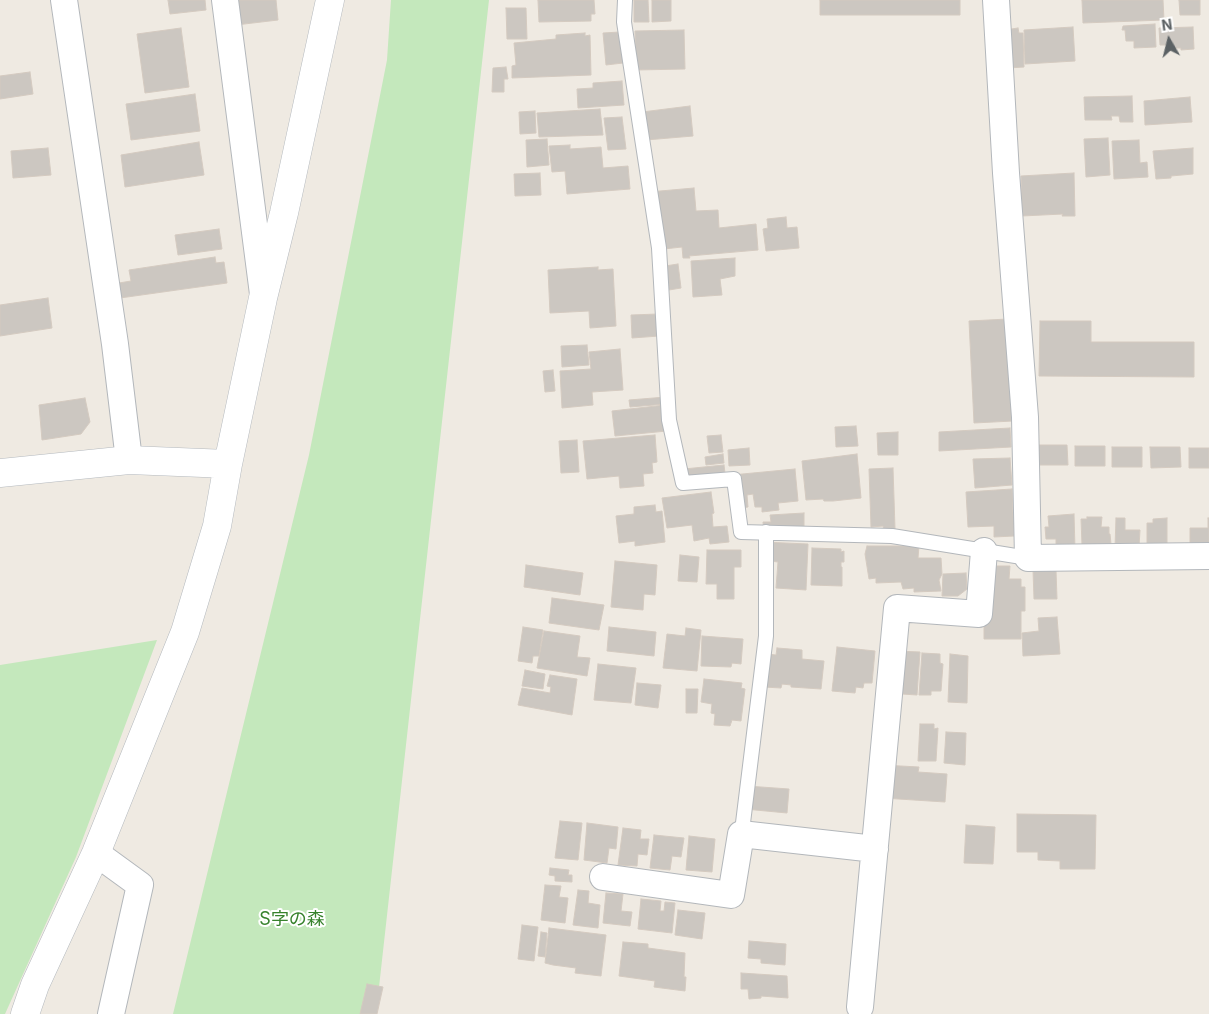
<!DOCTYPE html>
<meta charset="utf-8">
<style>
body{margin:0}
#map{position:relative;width:1209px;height:1014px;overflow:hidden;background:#efeae2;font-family:Inter,sans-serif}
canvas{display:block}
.north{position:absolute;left:1144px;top:15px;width:50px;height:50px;-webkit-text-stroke:4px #fff;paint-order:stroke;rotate:352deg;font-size:14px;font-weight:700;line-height:20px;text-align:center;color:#5b6164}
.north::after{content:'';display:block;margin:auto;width:18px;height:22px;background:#5b6164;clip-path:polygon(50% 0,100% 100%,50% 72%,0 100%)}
</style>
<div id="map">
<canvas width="1209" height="1014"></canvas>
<div class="north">N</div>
</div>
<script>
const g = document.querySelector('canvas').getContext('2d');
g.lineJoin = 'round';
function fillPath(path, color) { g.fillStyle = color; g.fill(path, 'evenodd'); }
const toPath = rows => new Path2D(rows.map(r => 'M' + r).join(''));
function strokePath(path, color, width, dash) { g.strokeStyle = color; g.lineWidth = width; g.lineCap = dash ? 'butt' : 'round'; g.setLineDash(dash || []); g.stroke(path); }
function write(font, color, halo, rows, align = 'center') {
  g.font = font + ' Inter,"Noto Sans JP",sans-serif'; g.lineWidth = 4; g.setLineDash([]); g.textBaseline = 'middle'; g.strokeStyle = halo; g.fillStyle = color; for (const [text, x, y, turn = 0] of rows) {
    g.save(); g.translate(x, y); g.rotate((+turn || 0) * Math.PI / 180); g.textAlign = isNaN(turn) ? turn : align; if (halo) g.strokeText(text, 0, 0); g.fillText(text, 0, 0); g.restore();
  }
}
const green = toPath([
 [391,0,489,0,376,1014,173,1014,309,455,387,60],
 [157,640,76,857,5,1014,0,1014,0,665]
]);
const building = toPath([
 [168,0,205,0,206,10,170,14,168,0],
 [233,0,276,0,278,20,236,25,233,0],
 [538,0,594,0,595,14,591,14,591,21,539,22,538,0],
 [634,0,648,0,649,22,634,22,634,0],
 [652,0,671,0,671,21,652,22,652,0],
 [820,0,960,0,960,15,820,15,820,0],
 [1082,0,1163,0,1164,20,1083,23,1082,0],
 [1179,0,1200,0,1200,15,1180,15,1179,0],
 [506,8,526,8,527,39,507,39,506,8],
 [1155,24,1156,47,1134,48,1134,41,1126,41,1125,30,1122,30,1123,26,1155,24],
 [1073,27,1075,61,1025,64,1024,30,1073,27],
 [1193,27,1194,49,1181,50,1181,48,1172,48,1172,45,1160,45,1159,28,1193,27],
 [181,28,189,87,145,93,137,34,181,28],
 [1018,28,1019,33,1023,33,1024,67,1008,68,1005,30,1018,28],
 [684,30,685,69,636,70,635,31,684,30],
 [620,32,623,63,606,65,603,33,620,32],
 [585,33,585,36,590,35,591,75,512,78,512,66,516,65,514,43,556,39,556,35,585,33],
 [506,67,508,79,504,79,504,92,492,92,493,68,506,67],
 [30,72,33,94,0,99,0,76,30,72],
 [622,81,624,105,578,108,577,89,593,88,593,83,622,81],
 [195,94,200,131,131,140,126,104,195,94],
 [1132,96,1133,122,1120,122,1119,116,1111,116,1112,120,1085,120,1084,97,1132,96],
 [1190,97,1192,122,1145,125,1144,101,1190,97],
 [690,106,693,136,646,140,642,112,690,106],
 [600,109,603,135,539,137,537,113,600,109],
 [535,111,536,133,520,134,519,112,535,111],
 [622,117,626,149,608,150,604,118,622,117],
 [1108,138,1110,175,1086,177,1084,139,1108,138],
 [547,139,549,165,527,167,526,140,547,139],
 [1139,140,1140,163,1147,162,1148,177,1114,179,1112,141,1139,140],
 [199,142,204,175,125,187,121,155,199,142],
 [570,145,570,149,601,147,603,168,628,166,630,189,567,194,565,171,552,172,549,146,570,145],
 [48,148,51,175,13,178,11,151,48,148],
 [1193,148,1193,174,1171,176,1171,178,1156,179,1153,151,1193,148],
 [540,173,541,195,515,196,514,174,540,173],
 [1074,173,1075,216,1062,216,1063,214,1022,216,1021,176,1074,173],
 [694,188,696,211,718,210,719,228,756,224,758,250,689,256,690,258,683,258,682,247,664,249,662,217,651,218,649,192,694,188],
 [786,217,787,228,797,227,799,248,766,251,763,229,768,228,767,219,786,217],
 [219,229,222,249,178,255,175,235,219,229],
 [215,257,216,263,224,262,227,283,120,298,119,283,131,281,129,270,215,257],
 [735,258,735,276,720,279,722,295,693,297,691,261,735,258],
 [678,264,681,288,669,290,665,266,678,264],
 [598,267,598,270,613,269,616,326,590,328,589,311,550,313,548,270,598,267],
 [48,298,52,328,0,336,0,305,48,298],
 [658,314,659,336,632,338,631,315,658,314],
 [1008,319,1013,421,974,423,969,321,1008,319],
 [1040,321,1091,321,1091,342,1194,342,1194,377,1039,376,1040,321],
 [587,345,589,365,562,367,561,346,587,345],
 [620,349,623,390,592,392,593,405,562,408,560,371,591,369,589,352,620,349],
 [553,370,555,391,545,392,543,371,553,370],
 [666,397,666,404,630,407,629,400,666,397],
 [85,398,90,422,81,434,42,440,39,405,85,398],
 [665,405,667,431,615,436,612,411,665,405],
 [856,426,858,446,836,447,835,427,856,426],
 [1010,428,1011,447,939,451,939,432,1010,428],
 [898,432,898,455,878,455,877,433,898,432],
 [655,435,657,462,652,463,653,473,643,474,644,486,620,488,619,476,587,479,583,441,655,435],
 [721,435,723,452,709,453,707,436,721,435],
 [577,440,579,472,561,473,559,441,577,440],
 [1037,445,1067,445,1068,465,1038,465,1037,445],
 [1075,446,1105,446,1105,466,1075,466,1075,446],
 [1112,447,1142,447,1142,467,1112,467,1112,447],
 [1150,447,1180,447,1181,467,1151,468,1150,447],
 [749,448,750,465,729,466,728,450,749,448],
 [1189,448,1209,448,1209,468,1189,468,1189,448],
 [723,454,724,463,706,465,705,457,723,454],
 [857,454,861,498,833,501,824,501,823,499,806,500,802,461,857,454],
 [1010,458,1012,485,975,488,973,459,1010,458],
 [724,465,726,481,686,486,684,469,724,465],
 [893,468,895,529,884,530,883,526,871,527,869,469,893,468],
 [795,469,798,501,778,503,779,510,762,512,762,507,755,507,753,494,747,495,748,507,735,509,732,475,795,469],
 [1012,489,1014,536,994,537,994,526,968,527,966,492,1012,489],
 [711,492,714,513,712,514,713,527,727,526,729,542,710,544,709,538,694,541,692,525,667,528,662,498,711,492],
 [655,505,656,512,662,511,665,542,635,546,635,541,619,543,616,516,634,514,634,507,655,505],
 [804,513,804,532,764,534,763,522,771,522,770,515,804,513],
 [1074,514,1075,549,1056,550,1056,539,1046,539,1045,527,1049,527,1048,516,1074,514],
 [1087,517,1102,517,1101,527,1109,527,1109,534,1110,534,1111,544,1082,545,1081,519,1087,519,1087,517],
 [1116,518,1125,518,1125,530,1140,530,1139,547,1115,547,1116,518],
 [1167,518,1167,547,1147,547,1147,523,1153,523,1153,519,1167,518],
 [1208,518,1209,518,1209,545,1190,546,1190,528,1208,528,1208,518],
 [762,542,808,544,806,590,776,588,778,562,761,560,762,542],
 [867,546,919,546,918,558,941,558,942,574,939,580,941,591,914,592,914,588,903,589,901,582,876,583,876,578,869,579,865,554,867,546],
 [812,548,841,549,841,552,844,551,844,562,841,562,841,567,842,567,842,586,811,585,812,548],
 [707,550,741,550,741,567,734,567,734,599,717,599,717,584,706,584,707,550],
 [680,555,699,557,697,582,678,581,680,555],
 [615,561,657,565,655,595,644,594,643,610,611,607,615,561],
 [526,565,583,573,580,595,524,587,526,565],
 [984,566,1010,566,1009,579,1021,579,1021,587,1025,587,1025,611,1021,611,1021,639,984,639,984,566],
 [1033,570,1056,570,1057,599,1034,599,1033,570],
 [966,573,967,589,958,596,942,596,943,574,966,573],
 [552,598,604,605,599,630,549,623,552,598],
 [1057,617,1060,654,1023,656,1022,633,1039,631,1038,618,1057,617],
 [523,627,543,630,539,656,533,656,532,663,518,661,523,627],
 [609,627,656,632,654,656,607,651,609,627],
 [686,628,701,630,697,671,663,668,667,634,685,636,686,628],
 [544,631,580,636,577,657,590,658,587,676,537,668,544,631],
 [702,636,743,639,741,664,732,663,731,667,701,666,702,636],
 [837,647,875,651,872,683,864,683,863,688,856,687,855,693,832,691,837,647],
 [777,648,802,650,802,659,824,661,821,689,791,687,791,685,782,684,781,688,764,687,767,654,776,655,777,648],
 [896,651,920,652,917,695,902,694,902,684,896,651],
 [922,653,940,654,940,663,943,664,941,691,931,691,931,695,919,695,922,653],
 [950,654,968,656,967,703,948,702,950,654],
 [598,664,636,668,631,703,594,700,598,664],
 [525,670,545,674,543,689,522,686,525,670],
 [550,675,577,679,572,715,518,705,522,688,550,693,551,687,547,686,550,675],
 [704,679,742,683,741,688,745,689,741,721,732,720,730,726,714,725,715,714,711,713,712,704,701,702,704,679],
 [637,683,661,685,658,708,635,705,637,683],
 [686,689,698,689,697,713,686,713,686,689],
 [920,724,934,724,934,729,938,728,936,761,918,761,920,724],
 [946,732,966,733,965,765,944,763,946,732],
 [882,765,919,767,918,772,947,774,945,802,883,798,882,765],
 [747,786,789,789,787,813,745,809,747,786],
 [1017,814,1096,815,1095,869,1060,869,1060,861,1038,860,1038,852,1017,852,1017,814],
 [560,821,582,823,578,860,555,858,560,821],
 [587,823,618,827,616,849,609,848,607,863,584,860,587,823],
 [966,825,995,827,993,864,964,863,966,825],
 [623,828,641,830,640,839,649,839,647,855,638,854,637,866,618,865,623,828],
 [654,835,684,838,681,857,672,856,670,870,650,868,654,835],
 [689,836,715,839,712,872,686,870,689,836],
 [550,868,569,870,568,875,572,875,572,882,555,881,555,876,549,875,550,868],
 [545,885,561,886,559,897,568,898,565,923,541,920,545,885],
 [578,890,589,891,588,903,600,905,598,928,573,925,578,890],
 [606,893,623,894,621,911,632,912,630,926,603,923,606,893],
 [641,899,661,901,660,911,664,911,665,902,675,903,672,933,638,929,641,899],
 [678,910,705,913,702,939,675,935,678,910],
 [522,925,538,927,534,961,518,959,522,925],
 [549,928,606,935,601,976,575,973,576,968,553,965,545,963,549,928],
 [541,932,547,933,545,957,538,956,541,932],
 [749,941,786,944,785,965,761,963,761,959,748,958,749,941],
 [623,942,648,944,648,948,685,953,684,977,686,977,685,991,654,987,655,981,619,976,623,942],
 [741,973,787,976,788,998,761,996,761,998,749,999,748,989,741,989,741,973],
 [367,984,383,987,377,1014,360,1014,367,984]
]);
const lane = toPath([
 [625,0,624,22,659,248,669,420,683,483,734,479,741,532,892,536,1028,558],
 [741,839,766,636,766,532]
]);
const street = toPath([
 [64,0,115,344,129,460],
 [225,0,263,294],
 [996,0,1006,173,1025,417,1028,558,1209,556],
 [96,853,140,885,111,1014],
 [603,877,731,895,741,834,875,849],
 [860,1007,897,608,979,614,984,551]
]);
const secondary = toPath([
 [0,473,129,460,228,464],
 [25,1014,35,985,96,853,185,632,217,526,228,464,263,298,284,213,330,0]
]);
const parkNames = [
 ["S字の森",292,920]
];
fillPath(green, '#c4e8bc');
fillPath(building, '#ccc7c1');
strokePath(building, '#d4cac0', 1);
strokePath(lane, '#b3b7bb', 16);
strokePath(street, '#b3b7bb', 28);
strokePath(secondary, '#b4b9be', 29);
strokePath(lane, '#fff', 14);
strokePath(street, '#fff', 26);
strokePath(secondary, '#fff', 28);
write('18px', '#37822d', '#fff', parkNames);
</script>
